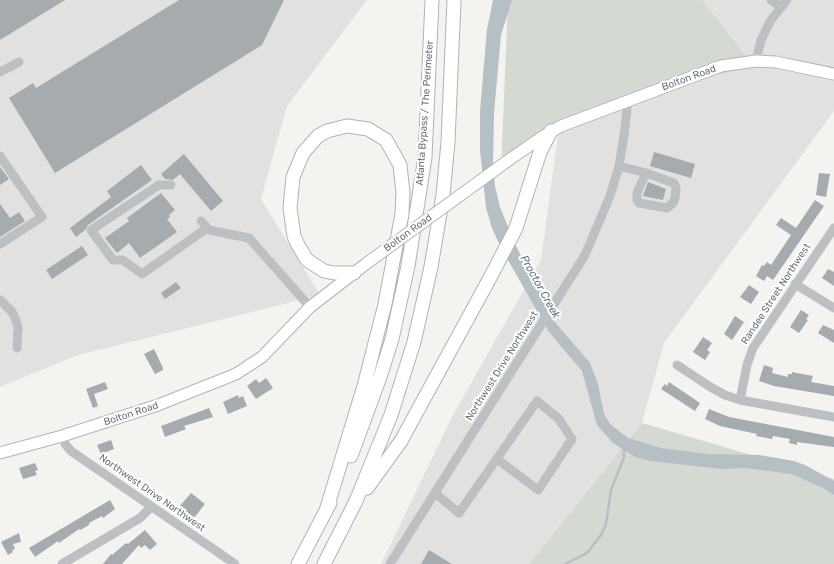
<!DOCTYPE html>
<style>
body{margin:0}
canvas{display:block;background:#f3f3f0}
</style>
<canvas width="834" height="564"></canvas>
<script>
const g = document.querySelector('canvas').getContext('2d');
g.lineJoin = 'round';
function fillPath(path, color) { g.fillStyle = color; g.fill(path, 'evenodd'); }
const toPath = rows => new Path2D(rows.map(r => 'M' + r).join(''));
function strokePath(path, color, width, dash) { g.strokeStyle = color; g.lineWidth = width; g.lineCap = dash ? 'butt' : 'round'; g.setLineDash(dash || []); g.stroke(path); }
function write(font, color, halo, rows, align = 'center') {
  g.font = font + ' Rubik,sans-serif'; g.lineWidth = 4; g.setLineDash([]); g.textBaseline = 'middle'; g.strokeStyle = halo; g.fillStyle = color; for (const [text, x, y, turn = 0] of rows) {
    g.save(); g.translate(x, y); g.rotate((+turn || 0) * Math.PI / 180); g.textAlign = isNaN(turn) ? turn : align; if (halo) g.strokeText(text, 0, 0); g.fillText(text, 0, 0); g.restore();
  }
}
const built = toPath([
 [0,0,367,0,287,106,261,199,320,295,78,355,0,387],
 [702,0,834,0,834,111,664,343,642,423,529,564,381,564,454,413,541,260,560,121,640,96,754,64]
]);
const green = toPath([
 [508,0,702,0,754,65,640,96,560,121,501,171],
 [642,423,834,479,834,564,529,564]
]);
const water = toPath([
 [493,0,512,0,501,35,494,113,493,163,495,186,500,207,514,242,554,321,590,363,598,384,604,414,610,424,628,438,661,448,707,454,759,455,794,461,805,465,834,481,834,495,823,488,792,474,745,468,722,469,651,461,635,457,613,443,597,425,582,371,549,332,500,246,492,228,486,208,480,150,480,111,487,29]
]);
const stream = toPath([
 [565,564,587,553,601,535,606,524,611,490,624,457,624,449]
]);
const building = toPath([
 [0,0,65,0,0,40],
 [179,0,284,0,262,45,55,173,9,98,33,83,36,88],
 [654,152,695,164,691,178,650,166],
 [184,154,223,201,211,211,180,174,173,180,165,179,161,174],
 [141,165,152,180,88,225,85,230,76,237,70,228,111,197,107,191],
 [0,167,9,179,0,185],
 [819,173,830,174,826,197,816,195],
 [648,182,666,189,663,200,643,196],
 [161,193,175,210,169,215,170,217,167,219,177,232,140,258,129,243,117,253,105,238,129,221,127,218],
 [815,200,824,206,773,280,767,276,764,281,756,276,762,265,764,266,767,262,771,265,791,235,776,225,781,218,796,228],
 [0,204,10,218,19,212,25,221,0,237],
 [82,246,88,255,52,279,46,270],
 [828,269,834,272,834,286,822,278],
 [176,282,181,288,165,299,161,293],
 [749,285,759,292,751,304,740,297],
 [801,310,809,315,806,319,808,320,799,333,790,327],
 [735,316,744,322,732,340,724,334],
 [823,325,834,330,834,343,818,333],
 [703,337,712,343,707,350,710,352,705,360,693,352],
 [154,349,163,368,163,370,155,374,144,354],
 [764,365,773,368,772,373,788,377,788,374,792,374,792,372,813,376,811,382,834,386,834,396,774,386,759,381],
 [266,378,273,388,256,399,247,386,256,379,259,383],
 [105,382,108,389,94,394,98,406,93,408,86,389],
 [669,382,700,403,695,411,661,389,665,384,667,386],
 [238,395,239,398,243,396,247,406,228,414,223,402],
 [209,408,213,417,184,426,186,429,165,437,161,426],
 [709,409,729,417,834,437,834,447,797,442,797,445,789,443,790,439,773,436,772,439,756,436,757,434,720,426,705,419],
 [111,440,114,449,101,454,97,445],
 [35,463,38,470,35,471,37,475,23,479,19,468],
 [191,493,205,504,194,518,180,506],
 [110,500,115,509,103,518,102,516,89,523,89,525,80,530,79,529,59,543,58,541,35,557,29,548],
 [145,530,157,544,150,550,145,545,141,548,139,545,122,564,103,564,111,554,112,555,126,543,128,544],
 [19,533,21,542,13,544,15,549,12,550,13,552,8,555,1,542],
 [429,550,452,564,421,564]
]);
const minor = toPath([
 [771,0,781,7],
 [756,61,761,40,771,20,787,0],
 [0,72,19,62],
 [0,156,42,217,0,244],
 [619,166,646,173,674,183,676,188,675,198,673,203,667,208,639,203,637,200,637,193,646,173],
 [171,185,159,185,91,230,113,260,123,260,142,274,207,228],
 [201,221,209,230,249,238,310,307],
 [795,284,834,308],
 [0,300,12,312,16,320,18,328,17,348],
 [677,365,712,388,725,395,740,400,834,417],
 [740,400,747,365,753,348,834,228],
 [62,436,65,444,71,451,235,564],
 [435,493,459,513,537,401,559,419,572,439,538,490,497,459],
 [62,564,140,518,151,507],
 [390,564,585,255,610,196,619,166,624,136,628,100]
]);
const major = toPath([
 [506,162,539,139,561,126,721,66,756,61,776,62,834,74],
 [0,453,62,436,158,405,236,374,262,357,310,307,367,263]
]);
const highway = toPath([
 [351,456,380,377,392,339,408,266,425,157,432,0],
 [367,488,401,441,491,276,516,228,540,152,551,131],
 [326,511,364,386,385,304,402,214,403,193,400,165,386,140,368,129,347,126,327,131,318,136,303,153,293,177,290,208,294,236,298,245,307,260,324,271,334,273,354,273],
 [298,564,330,503],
 [324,564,356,501,391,415,414,342,431,267,443,195,448,142,454,0]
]);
const majorBridge = toPath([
 [367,263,506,162]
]);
const streetNames = [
 ["Bolton Road",689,78,-20],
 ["Atlanta Bypass / The Perimeter",425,113,-86],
 ["Bolton Road",408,233,-36],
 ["Randee Street Northwest",776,294,-57],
 ["Northwest Drive Northwest",502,366,-58],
 ["Bolton Road",131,414,-18],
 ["Northwest Drive Northwest",152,493,35]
];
const waterNames = [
 ["Proctor Creek",540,287,61]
];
fillPath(built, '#e1e2e0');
fillPath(green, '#d4d9d2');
fillPath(water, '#b6bfc3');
strokePath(stream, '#b6bfc3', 2.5);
fillPath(building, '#a5abaf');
strokePath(major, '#b1b4b7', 13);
strokePath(highway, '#b0b3b6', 15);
strokePath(minor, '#bdc0c3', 9);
strokePath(major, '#fff', 11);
strokePath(highway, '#fff', 13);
strokePath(majorBridge, '#b1b4b7', 13, []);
strokePath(majorBridge, '#fff', 11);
write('10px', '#66727d', '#fff', streetNames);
write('italic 11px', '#62737b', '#fff', waterNames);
</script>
